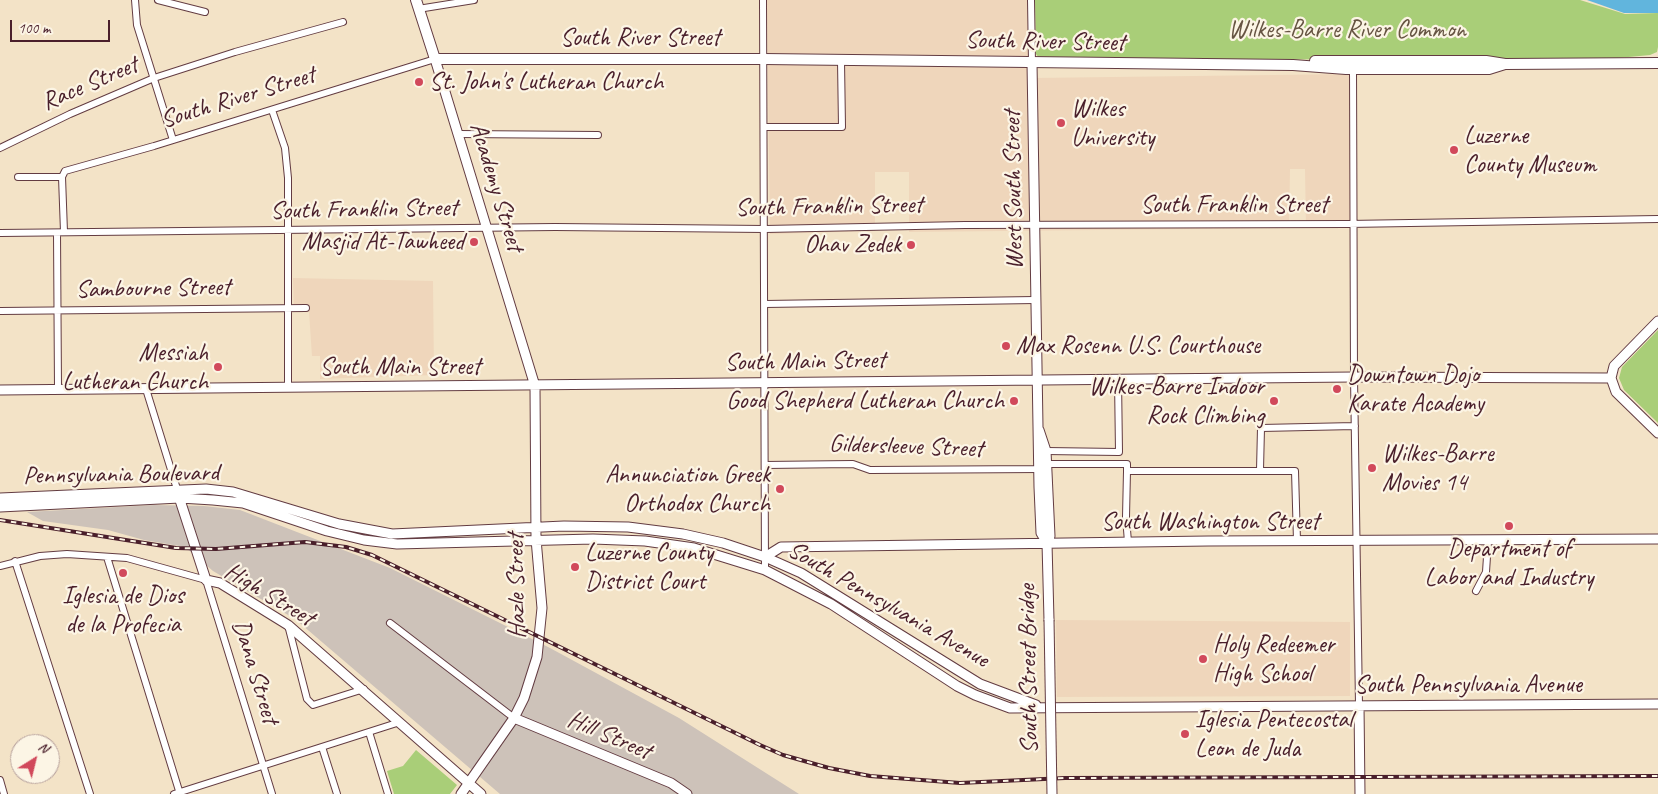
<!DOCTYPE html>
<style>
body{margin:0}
#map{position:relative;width:1658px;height:794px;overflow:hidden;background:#f3e3c7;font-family:Caveat,sans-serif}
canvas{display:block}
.north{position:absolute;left:10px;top:734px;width:50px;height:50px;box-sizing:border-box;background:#fcf5e5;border:1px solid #b59f9b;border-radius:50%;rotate:36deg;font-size:14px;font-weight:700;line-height:20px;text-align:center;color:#4a1f2b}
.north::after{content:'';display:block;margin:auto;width:18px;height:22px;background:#d1495b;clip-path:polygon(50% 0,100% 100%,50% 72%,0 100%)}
.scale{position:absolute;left:10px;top:20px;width:100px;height:22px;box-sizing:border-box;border:2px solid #4a1f2b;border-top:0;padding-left:6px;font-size:15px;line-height:18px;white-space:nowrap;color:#4a1f2b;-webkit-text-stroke:4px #fcf5e5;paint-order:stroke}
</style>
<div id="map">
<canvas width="1658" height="794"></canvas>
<div class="north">N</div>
<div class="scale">100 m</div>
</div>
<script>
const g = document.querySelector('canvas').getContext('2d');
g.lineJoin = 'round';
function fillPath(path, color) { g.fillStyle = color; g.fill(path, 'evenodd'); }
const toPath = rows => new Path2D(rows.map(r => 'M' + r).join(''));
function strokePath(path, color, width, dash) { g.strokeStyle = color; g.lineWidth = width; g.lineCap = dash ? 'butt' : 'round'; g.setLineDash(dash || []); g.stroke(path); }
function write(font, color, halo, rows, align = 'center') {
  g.font = font + ' Caveat,sans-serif'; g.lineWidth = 4.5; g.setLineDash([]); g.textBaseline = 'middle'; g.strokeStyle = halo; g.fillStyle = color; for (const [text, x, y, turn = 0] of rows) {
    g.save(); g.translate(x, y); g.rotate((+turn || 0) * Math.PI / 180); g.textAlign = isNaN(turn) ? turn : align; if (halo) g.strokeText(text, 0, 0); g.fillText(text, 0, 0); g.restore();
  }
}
const built = toPath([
 [767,0,1034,0,1033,78,1354,74,1353,227,1306,228,1305,169,1290,169,1289,228,909,232,909,172,875,172,875,231,770,234],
 [293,278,433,281,434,375,320,379,320,356,312,356,309,312,294,312],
 [1056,620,1350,622,1350,696,1057,697]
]);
const industrial = toPath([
 [154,505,204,506,240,510,390,568,550,648,679,718,799,794,500,794,295,619,213,571,185,547,144,540,108,530,43,521,27,512]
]);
const green = toPath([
 [1035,0,1580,0,1625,14,1658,13,1658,47,1657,52,1650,55,1618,58,1156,60,1039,58,1036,54],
 [1658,330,1658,423,1624,390,1619,378,1622,367],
 [416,750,457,785,450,794,394,794,387,771,403,766]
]);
const water = toPath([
 [1587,0,1658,0,1658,13,1624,13]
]);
const street = toPath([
 [135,0,137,25,173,140],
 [158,0,205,12],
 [763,0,765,570],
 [1031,0,1032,63],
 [418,9,474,0],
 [1353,67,1354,377,1359,705],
 [272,110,285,148,288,178,288,388],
 [764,127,842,127,841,61],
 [458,134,598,135],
 [0,148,70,114,154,78,235,52,343,22],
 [18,177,62,177],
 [64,232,62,177,65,171,154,146,435,59],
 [0,233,555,227,765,229,965,225,1348,224,1658,219],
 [57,233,58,389],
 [765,304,1035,300],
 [0,311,306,308],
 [146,389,177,489],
 [1046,451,1119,452,1118,379],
 [1043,464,1127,464,1127,471,1295,471,1297,541],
 [765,465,853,464,870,470,1041,469],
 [1260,470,1261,428,1355,426],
 [1127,471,1126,517,1128,542],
 [107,557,180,794],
 [15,561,90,794],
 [0,566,40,556,67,554,127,558,206,580,272,794],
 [1476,591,1486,572,1488,541],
 [390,623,514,718],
 [288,625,307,699,313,705,364,689],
 [369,732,388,794],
 [322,747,337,794],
 [0,780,4,794],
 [174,794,400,722]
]);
const secondary = toPath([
 [435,59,535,386,536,539,542,608,537,657,524,698,514,718,461,794],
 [1032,63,1039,487,1041,533,1047,543,1049,620],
 [1658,321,1614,366,1611,378,1616,392,1658,433],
 [0,390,1354,377,1611,378],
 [1039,430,1046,451,1050,536,1047,543],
 [178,494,206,580,220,583,288,625,481,794],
 [0,498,206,489,233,492,339,524,392,534,564,526,628,527,683,534,723,543,765,557,801,573,980,684,1036,705],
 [0,507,180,498,213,500,243,503,327,531,364,540,397,544,593,539,645,541,694,548,765,570,831,604,957,686,975,695,1010,708,1658,704],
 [765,557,781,547,1208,541,1658,539],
 [1359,705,1360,794],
 [514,718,671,783,687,794]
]);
const primary = toPath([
 [416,0,435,59,764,59,1293,65,1346,69,1489,69,1505,64],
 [1315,61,1486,61,1505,64,1658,63]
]);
const rail = toPath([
 [0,520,176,548,216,549,305,542,346,547,372,555,760,745,783,755,829,768,870,776,960,783,1065,778,1658,776]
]);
const secondaryBridge = toPath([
 [1049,620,1052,794]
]);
const markers = [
 [419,82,5,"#d1495b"],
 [1061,123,5,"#d1495b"],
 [1454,150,5,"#d1495b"],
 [474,242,5,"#d1495b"],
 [911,245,5,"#d1495b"],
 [1006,346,5,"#d1495b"],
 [218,367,5,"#d1495b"],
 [1337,389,5,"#d1495b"],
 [1014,401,5,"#d1495b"],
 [1274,401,5,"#d1495b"],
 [1372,468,5,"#d1495b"],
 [780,489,5,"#d1495b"],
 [1509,526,5,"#d1495b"],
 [575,567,5,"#d1495b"],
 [123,573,5,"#d1495b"],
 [1203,659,5,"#d1495b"],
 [1185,734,5,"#d1495b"]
];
const parkNames = [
 ["Wilkes-Barre River Common",1347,30]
];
const streetNames = [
 ["South River Street",640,38],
 ["South River Street",1045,42,1],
 ["Race Street",90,84,-23],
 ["South River Street",238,98,-17],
 ["Academy Street",496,187,73],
 ["West South Street",1014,190,-91],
 ["South Franklin Street",1234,205],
 ["South Franklin Street",829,207,-1],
 ["South Franklin Street",364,210,-1],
 ["Sambourne Street",153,289,-1],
 ["South Main Street",805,362,-1],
 ["South Main Street",400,367],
 ["Gildersleeve Street",906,447,2],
 ["Pennsylvania Boulevard",121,475,-1],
 ["South Washington Street",1210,522],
 ["Hazle Street",517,586,-91],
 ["High Street",269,595,31],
 ["South Pennsylvania Avenue",888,605,30],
 ["South Street Bridge",1029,669,-91],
 ["Dana Street",255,672,73],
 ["South Pennsylvania Avenue",1468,685],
 ["Hill Street",609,736,23]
];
const poiNames = [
 ["St. John's Lutheran Church",429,82],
 ["Wilkes",1071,109],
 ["University",1071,138],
 ["Luzerne",1464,136],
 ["County Museum",1464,165],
 ["Masjid At-Tawheed",464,242,"right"],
 ["Ohav Zedek",901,245,"right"],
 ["Max Rosenn U.S. Courthouse",1016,346],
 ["Messiah",208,353,"right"],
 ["Lutheran Church",208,382,"right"],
 ["Downtown Dojo",1347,375],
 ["Karate Academy",1347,404],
 ["Wilkes-Barre Indoor",1264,387,"right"],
 ["Rock Climbing",1264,416,"right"],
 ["Good Shepherd Lutheran Church",1004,401,"right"],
 ["Wilkes-Barre",1382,454],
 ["Movies 14",1382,483],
 ["Annunciation Greek",770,475,"right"],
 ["Orthodox Church",770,504,"right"],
 ["Department of",1509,549,"center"],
 ["Labor and Industry",1509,578,"center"],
 ["Luzerne County",585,553],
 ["District Court",585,582],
 ["Iglesia de Dios",123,596,"center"],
 ["de la Profecia",123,625,"center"],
 ["Holy Redeemer",1213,645],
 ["High School",1213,674],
 ["Iglesia Pentecostal",1195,720],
 ["Leon de Juda",1195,749]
];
fillPath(built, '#efd6bb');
fillPath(industrial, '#cdc2b9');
fillPath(green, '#a9ce78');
fillPath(water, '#61b5dd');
strokePath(street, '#633c42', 8);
strokePath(secondary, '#633c42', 11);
strokePath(primary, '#633c42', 12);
strokePath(street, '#fff', 6);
strokePath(secondary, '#fff', 9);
strokePath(primary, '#fff', 10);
strokePath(rail, '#4a1f2b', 4);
strokePath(rail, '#fcf5e5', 2, [5.5]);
strokePath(secondaryBridge, '#633c42', 11, []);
strokePath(secondaryBridge, '#fff', 9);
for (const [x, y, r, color] of markers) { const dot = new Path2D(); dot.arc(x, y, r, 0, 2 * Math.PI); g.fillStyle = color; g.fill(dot); strokePath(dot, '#fcf5e5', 2); }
write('25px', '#665442', '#fcf5e5', parkNames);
write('25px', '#4a1f2b', '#fcf5e5', streetNames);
write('25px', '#4a1f2b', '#fcf5e5', poiNames, 'left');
</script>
